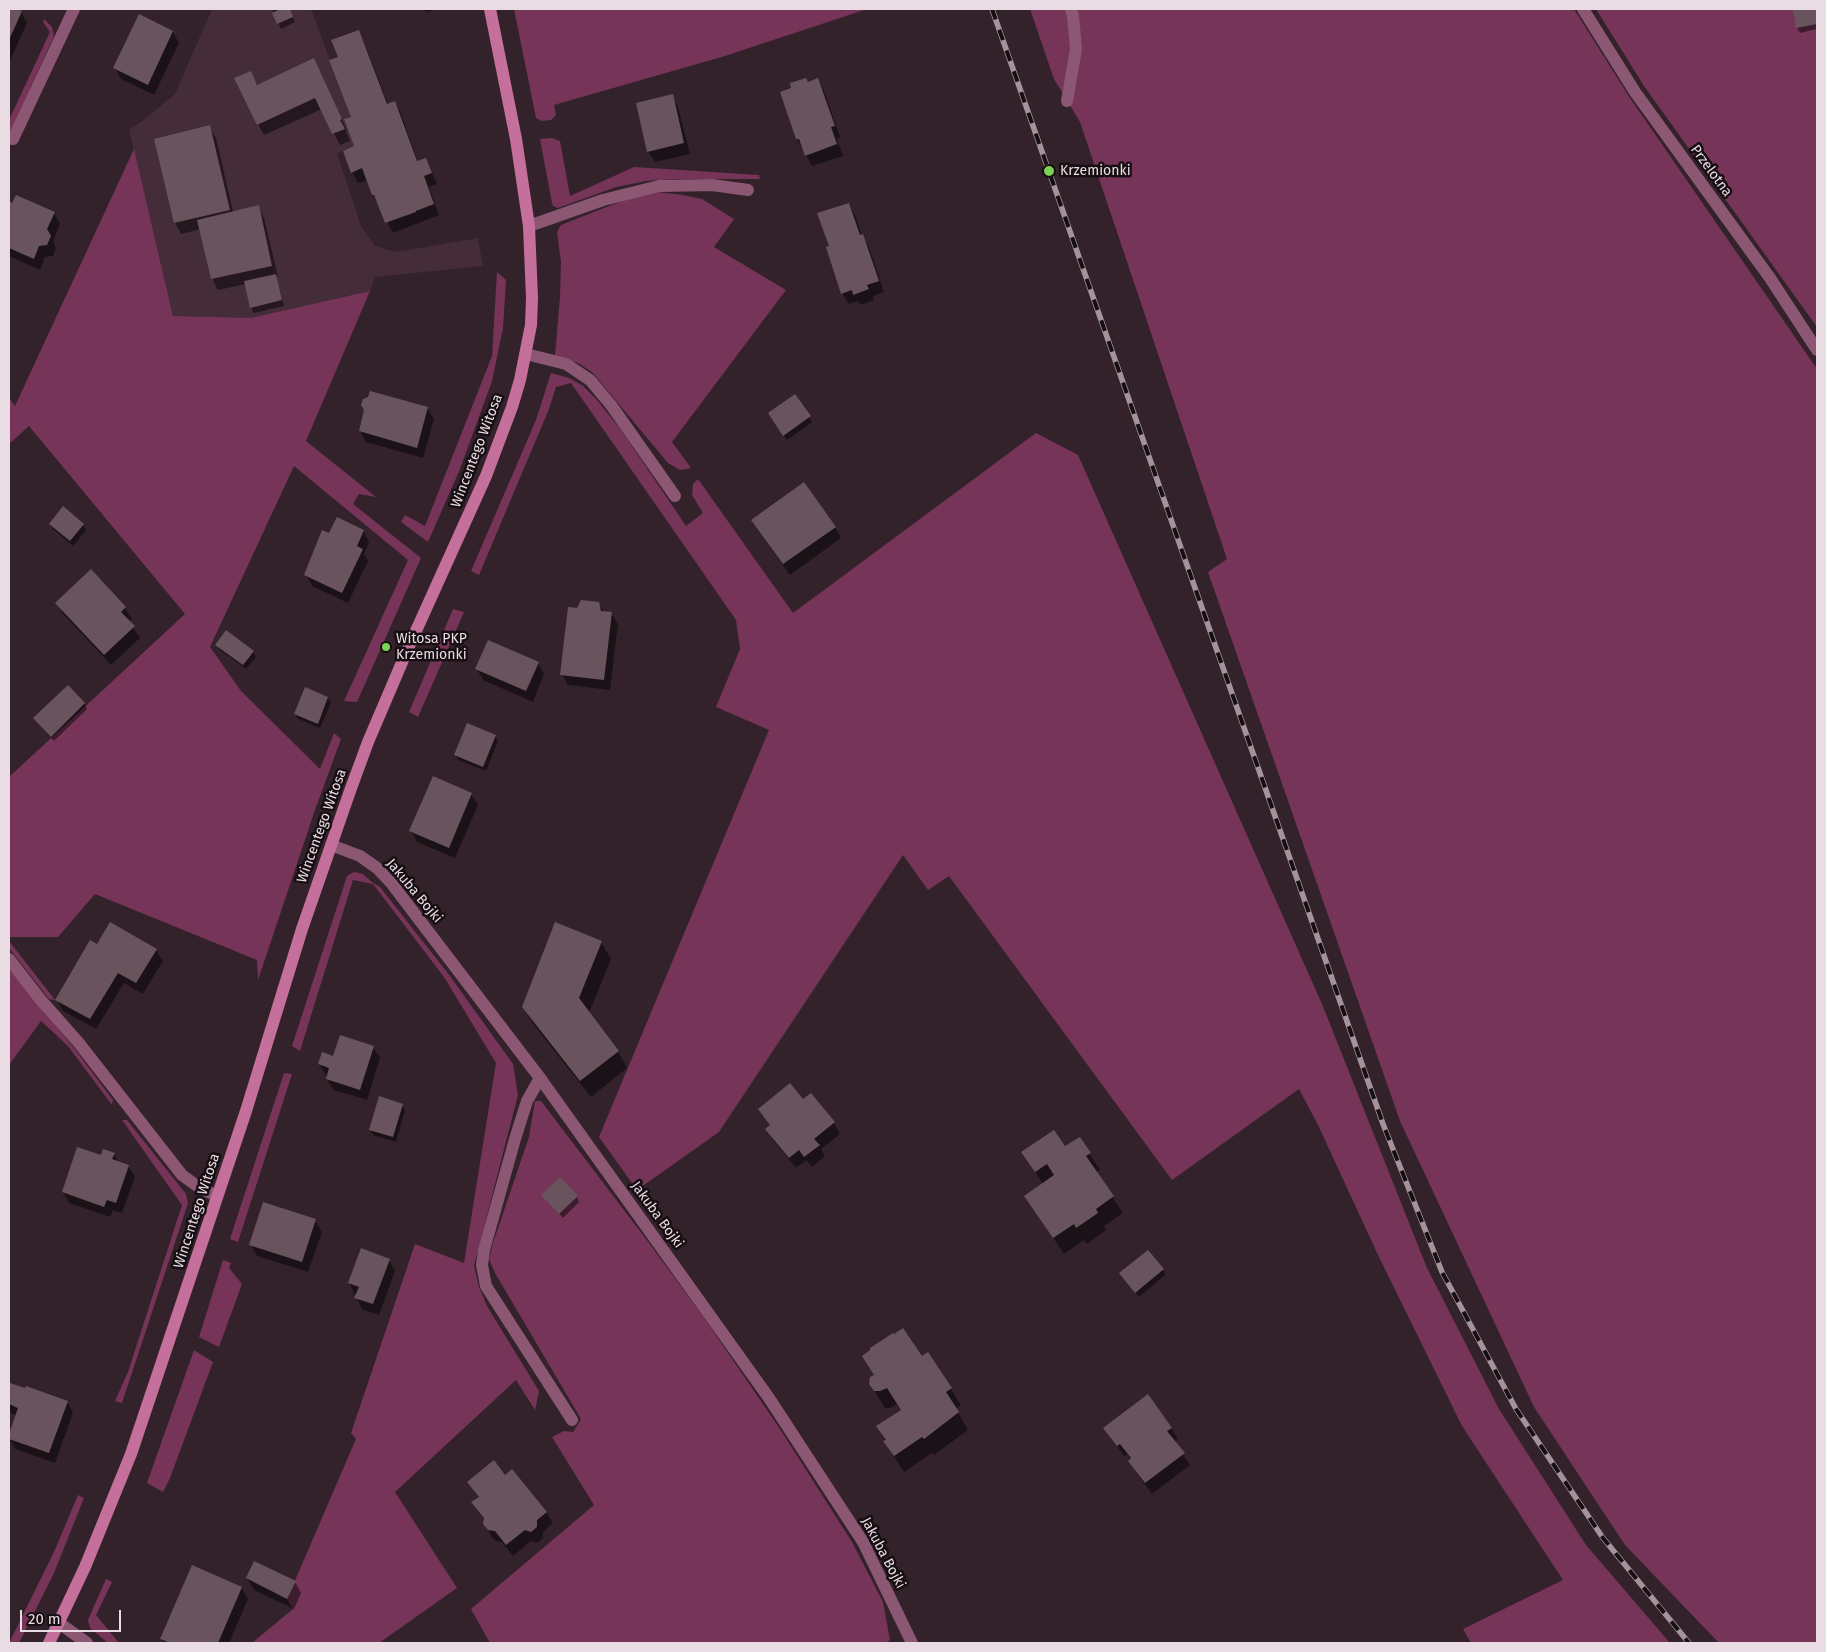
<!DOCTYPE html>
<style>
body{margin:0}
#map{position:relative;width:1826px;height:1652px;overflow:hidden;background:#34222b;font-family:"Fira Sans",sans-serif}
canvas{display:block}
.frame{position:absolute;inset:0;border:10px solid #e9dce2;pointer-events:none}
.scale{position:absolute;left:20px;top:1610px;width:101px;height:22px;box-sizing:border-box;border:2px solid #e9dce2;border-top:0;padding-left:6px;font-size:15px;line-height:18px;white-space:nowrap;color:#e9dce2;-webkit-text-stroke:4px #160e12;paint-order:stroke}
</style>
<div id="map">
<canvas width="1826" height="1652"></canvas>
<div class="frame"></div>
<div class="scale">20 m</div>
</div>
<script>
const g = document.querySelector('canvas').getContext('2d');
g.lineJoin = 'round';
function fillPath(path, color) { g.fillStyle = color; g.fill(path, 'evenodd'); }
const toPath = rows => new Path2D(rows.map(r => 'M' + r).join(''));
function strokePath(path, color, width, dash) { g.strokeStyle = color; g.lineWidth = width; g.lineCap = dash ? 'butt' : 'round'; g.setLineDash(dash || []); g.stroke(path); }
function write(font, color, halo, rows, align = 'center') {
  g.font = font + ' "Fira Sans",sans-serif'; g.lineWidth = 5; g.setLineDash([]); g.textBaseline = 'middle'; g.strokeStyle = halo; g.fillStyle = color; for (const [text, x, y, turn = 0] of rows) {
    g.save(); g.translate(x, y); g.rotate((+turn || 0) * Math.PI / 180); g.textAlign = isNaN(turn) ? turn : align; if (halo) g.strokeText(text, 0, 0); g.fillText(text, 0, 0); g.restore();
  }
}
const built = toPath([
 [212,9,311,9,351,117,345,119,354,146,337,153,361,226,375,246,396,252,478,238,483,266,375,277,370,291,251,319,173,316,129,129,140,123,175,94]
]);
const green = toPath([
 [514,9,538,10,867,9,725,56,554,105,556,115,551,120,542,121,536,118],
 [1030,9,1574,9,1630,98,1817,369,1817,1643,1719,1643,1625,1545,1534,1407,1400,1121,1208,572,1227,559,1080,122,1054,79],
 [1596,9,1817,9,1817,327,1644,86],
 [44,19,52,27,54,36,9,134,9,120,50,32,43,22],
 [552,138,560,141,570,196,634,167,759,175,760,179,676,179,646,181,616,187,558,208,553,206,552,203,540,139],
 [134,149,173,316,251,318,370,291,306,441,376,497,359,494,353,504,421,558,357,702,344,701,408,560,294,466,210,647,241,691,320,769,334,733,341,739,315,810,258,980,257,960,95,894,58,937,9,937,9,777,185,614,29,426,9,444,9,398,15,406],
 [657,192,683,195,702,199,734,219,714,247,786,290,672,442,691,468,680,470,668,463,592,372,578,363,555,356,560,297,561,262,557,232,561,225,609,206,633,197],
 [497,272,506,280,503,328,492,381,460,469,428,542,401,522,405,515,425,526,492,356],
 [551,373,569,378,583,386,597,400,621,430,686,526,703,513,692,495,693,484,698,479,793,613,1036,433,1078,455,1322,1004,1427,1268,1499,1409,1586,1545,1670,1643,1471,1643,1463,1629,1563,1580,1462,1426,1378,1255,1318,1125,1299,1089,1172,1180,949,876,928,890,903,855,719,1132,637,1190,599,1137,769,730,716,707,740,649,736,620,571,383,556,387,549,409,479,575,471,571,536,420],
 [453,609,464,612,418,717,409,712],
 [354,872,363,874,373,883,380,887,450,976,513,1064,518,1095,474,1266,479,1287,487,1306,539,1391,535,1410,516,1380,395,1492,457,1588,379,1643,252,1643,293,1609,287,1599,356,1439,351,1433,415,1244,464,1263,496,1063,444,977,373,884,353,880,300,1051,292,1046,347,876],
 [9,941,55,1000,49,999,9,948],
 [9,969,74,1048,113,1100,112,1105,68,1046,41,1021,9,1065],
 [284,1073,292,1074,238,1242,230,1239],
 [535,1101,541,1101,649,1243,702,1315,780,1429,852,1542,883,1602,890,1640,885,1643,490,1643,471,1609,594,1505,552,1437,564,1431,573,1432,581,1419,495,1273,489,1259,493,1243,529,1137],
 [122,1120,127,1120,186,1194,188,1203,122,1403,115,1401,128,1372,182,1205],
 [223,1260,231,1263,229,1268,242,1284,219,1347,199,1337],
 [194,1350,213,1362,170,1478,163,1492,147,1483],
 [78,1495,84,1498,54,1573,19,1643,9,1643,54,1552],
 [106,1579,112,1582,96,1615,119,1643,108,1643,90,1628,88,1620]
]);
const shadow = toPath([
 [9,9,16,9,21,12,27,23,10,61],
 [272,9,279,9,279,11,289,9,295,22,281,29],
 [424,9,439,9,426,12],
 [1794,9,1817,9,1817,29,1800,33,1797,28],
 [358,31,364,42,388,104,395,102,401,114,418,162,426,159,437,184,429,187,439,215,393,233,373,195,368,180,358,183,352,172,356,147,353,117,339,58],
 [173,32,179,43,154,95,121,79,115,68],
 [320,71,347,131,346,132,350,141,340,145,322,109,264,135,258,124,250,72,258,86],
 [818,80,824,91,840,137,837,139,843,156,812,166,797,139,792,89],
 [672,96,678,107,690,154,655,162,648,151],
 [209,127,216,138,233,212,258,207,264,218,278,277,276,277,284,306,254,313,251,308,246,284,218,290,212,278,201,229,181,234,175,223],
 [9,203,54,213,60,224,53,241,56,248,53,256,45,257,40,270,9,256],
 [848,204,855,215,862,236,869,247,884,292,873,296,874,300,861,305,858,301,849,304,842,293,830,246],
 [794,396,812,422,787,440,772,419],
 [427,408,434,419,423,458,366,442,360,431,365,410],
 [50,524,83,525,86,530,73,546,53,529],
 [835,527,841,538,790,575,759,531],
 [363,530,369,542,364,554,368,561,348,603,312,586,306,575,330,535],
 [91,571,125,608,132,619,129,622,140,638,111,665,63,614,57,603],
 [598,603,604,612,611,613,618,624,610,690,568,685,562,674,577,609],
 [217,645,253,652,256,657,246,669,220,650],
 [538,663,544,674,533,702,483,680,477,669],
 [328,698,331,703,320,728,298,719,295,714],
 [84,703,87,709,54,741,35,719],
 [495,736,498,741,486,771,458,760,455,754],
 [471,794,478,805,455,858,417,842,411,831],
 [110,924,156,950,163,961,143,994,124,983,96,1029,63,1011,57,1000,97,946],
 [601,942,611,959,589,1013,618,1051,627,1068,591,1097,533,1024,523,1007],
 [373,1047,380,1058,367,1100,334,1090,327,1079,328,1076,326,1075,319,1064,334,1057],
 [803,1101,834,1123,840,1134,821,1149,825,1156,812,1167,806,1160,796,1168,773,1140,767,1129,771,1126,760,1109],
 [402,1105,405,1110,396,1142,373,1135,370,1130],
 [1079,1138,1100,1170,1096,1173,1123,1213,1104,1226,1106,1230,1087,1244,1084,1240,1064,1254,1025,1196,1043,1184,1023,1153,1065,1148],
 [114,1154,119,1163,128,1166,135,1177,122,1213,113,1210,110,1217,69,1203,63,1192,102,1157],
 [577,1197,579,1202,563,1218,546,1200],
 [315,1220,322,1232,308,1272,257,1256,251,1245],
 [389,1260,395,1271,379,1315,362,1309,349,1283],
 [1163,1270,1165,1275,1139,1297,1124,1278],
 [928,1353,961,1405,956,1409,968,1430,934,1455,932,1453,904,1472,895,1458,878,1427,902,1411,897,1404,890,1408,885,1408,870,1384],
 [11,1385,67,1402,73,1413,55,1463,15,1449,9,1438,17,1415,11,1413,9,1409,9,1390],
 [1171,1428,1178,1439,1174,1442,1190,1465,1152,1494,1136,1472,1130,1461,1131,1460,1127,1454,1124,1456,1105,1429],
 [505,1476,546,1512,553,1523,543,1532,543,1538,537,1543,531,1541,513,1556,502,1542,496,1541,491,1536,485,1524,485,1520,473,1503,479,1498,469,1482],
 [247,1578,295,1582,301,1593,294,1609,254,1590],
 [242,1588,248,1599,229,1643,164,1643,161,1639]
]);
const building = toPath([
 [9,9,16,9,22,11,9,40],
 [280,9,290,9,293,17,277,24,272,13],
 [1793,9,1817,9,1817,24,1796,28],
 [139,14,173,31,148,85,113,68],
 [359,30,387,104,395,101,417,161,426,158,432,173,424,176,434,204,416,211,416,212,385,223,374,195,372,195,362,168,351,173,343,151,354,146,344,119,351,117,329,60,338,57,331,40],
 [314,58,342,119,340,120,345,129,332,134,315,98,257,125,234,78,251,71,257,85],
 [806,78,808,82,818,78,835,126,831,127,837,144,805,156,799,139,796,139,780,92,791,88,790,83],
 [673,94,684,143,647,152,636,103],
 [210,125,230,210,174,223,154,139],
 [16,195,55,212,47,229,51,236,47,245,39,246,34,259,9,248,9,201,12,203],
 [849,203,860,235,863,234,879,281,867,285,869,289,853,295,852,290,841,294,826,247,829,246,817,213],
 [259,205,272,266,211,279,197,220],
 [276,274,282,300,250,308,244,281],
 [370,391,428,407,417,448,359,431,364,410,361,405,363,399,368,397],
 [795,394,811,416,783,436,768,413],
 [804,482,836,527,783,564,751,520],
 [63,506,84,524,70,541,49,524],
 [337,517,364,530,357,546,363,549,342,593,304,575,322,530,329,533],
 [91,569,126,607,121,612,135,626,104,655,55,603],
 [581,600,599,602,601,611,612,612,604,680,560,675,568,607,577,608],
 [226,630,254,651,243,665,215,645],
 [488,640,539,662,526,691,475,669],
 [68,685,85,703,51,737,33,718],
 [305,687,328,697,318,724,294,714],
 [467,723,496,735,483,767,454,755],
 [433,776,472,793,449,848,409,831],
 [110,922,157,949,136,983,118,973,90,1019,55,1000,90,940,97,944],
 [555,922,602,941,579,998,619,1051,580,1081,522,1007],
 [340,1035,374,1046,360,1090,326,1079,329,1068,318,1064,322,1052,333,1056],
 [790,1083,803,1099,811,1093,835,1122,814,1139,820,1145,804,1157,799,1150,789,1158,765,1129,770,1125,758,1109],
 [379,1096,403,1104,393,1137,369,1130],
 [1054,1130,1065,1146,1080,1137,1091,1153,1086,1156,1114,1196,1096,1209,1098,1213,1076,1228,1074,1224,1053,1238,1024,1196,1054,1175,1047,1164,1035,1172,1021,1152],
 [77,1147,101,1155,103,1149,115,1153,112,1159,129,1165,116,1203,107,1200,104,1207,62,1192],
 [560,1177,578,1196,559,1214,541,1195],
 [263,1202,316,1219,302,1262,249,1245],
 [361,1248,390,1259,373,1304,354,1298,359,1287,348,1283],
 [1148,1250,1164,1269,1135,1293,1119,1273],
 [903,1328,922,1356,928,1352,952,1388,946,1392,959,1412,924,1439,922,1437,894,1456,883,1441,886,1440,876,1426,901,1410,887,1388,880,1391,874,1391,869,1384,870,1377,874,1375,862,1356,870,1350,870,1348,893,1333,894,1334],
 [10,1383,25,1388,26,1386,68,1401,49,1453,9,1439,9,1434,18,1408,9,1404],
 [1148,1394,1172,1428,1167,1431,1185,1453,1145,1483,1128,1461,1131,1458,1120,1444,1117,1446,1103,1428],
 [494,1460,505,1475,512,1469,547,1512,537,1520,537,1527,531,1532,525,1530,506,1545,495,1531,488,1530,483,1524,484,1518,471,1502,479,1497,467,1482],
 [254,1561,296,1581,287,1599,246,1578],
 [192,1565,242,1587,218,1643,170,1643,160,1639]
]);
const lane = toPath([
 [1067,101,1076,49,1073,16,1071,9],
 [13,139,74,9],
 [529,226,603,200,659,186,712,185,748,190],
 [526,354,566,364,590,380,611,405,675,496],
 [9,959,40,999,78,1042,182,1175,200,1188,217,1196],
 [540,1078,527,1101,515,1139,484,1250,482,1265,486,1286,572,1420]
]);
const street = toPath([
 [1583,9,1635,92,1770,278,1817,350],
 [331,845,360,856,377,868,392,884,540,1078,769,1398,863,1542,912,1643],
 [59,1623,87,1643]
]);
const secondary = toPath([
 [49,1643,85,1567,131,1454,246,1111,302,929,350,791,368,742,406,653,486,476,512,407,520,380,531,325,532,298,529,226,516,139,490,9]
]);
const rail = toPath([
 [992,9,1383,1124,1442,1272,1516,1409,1603,1538,1689,1643]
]);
const markers = [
 [1049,171,6,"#7ad156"],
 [386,647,5,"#7ad156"]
];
const poiNames = [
 ["Krzemionki",1060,171],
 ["Witosa PKP",396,639],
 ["Krzemionki",396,655]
];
const streetNames = [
 ["Przelotna",1711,171,54],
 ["Wincentego Witosa",477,451,-69],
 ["Wincentego Witosa",322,826,-70],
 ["Jakuba Bojki",414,891,50],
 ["Wincentego Witosa",197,1211,-72],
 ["Jakuba Bojki",657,1215,54],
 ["Jakuba Bojki",883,1553,62]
];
fillPath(built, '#442c38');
fillPath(green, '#763459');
fillPath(shadow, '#0007');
fillPath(building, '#69545e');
strokePath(lane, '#8c5773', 12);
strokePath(street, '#8c5773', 12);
strokePath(secondary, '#c56f9d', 12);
strokePath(rail, '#a3949b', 5.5);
strokePath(rail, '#160e12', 4, [11]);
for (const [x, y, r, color] of markers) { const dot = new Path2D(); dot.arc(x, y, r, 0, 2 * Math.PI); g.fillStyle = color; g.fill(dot); strokePath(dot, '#160e12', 2); }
write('14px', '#e9dce2', '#160e12', poiNames, 'left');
write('14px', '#e9dce2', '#160e12', streetNames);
</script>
